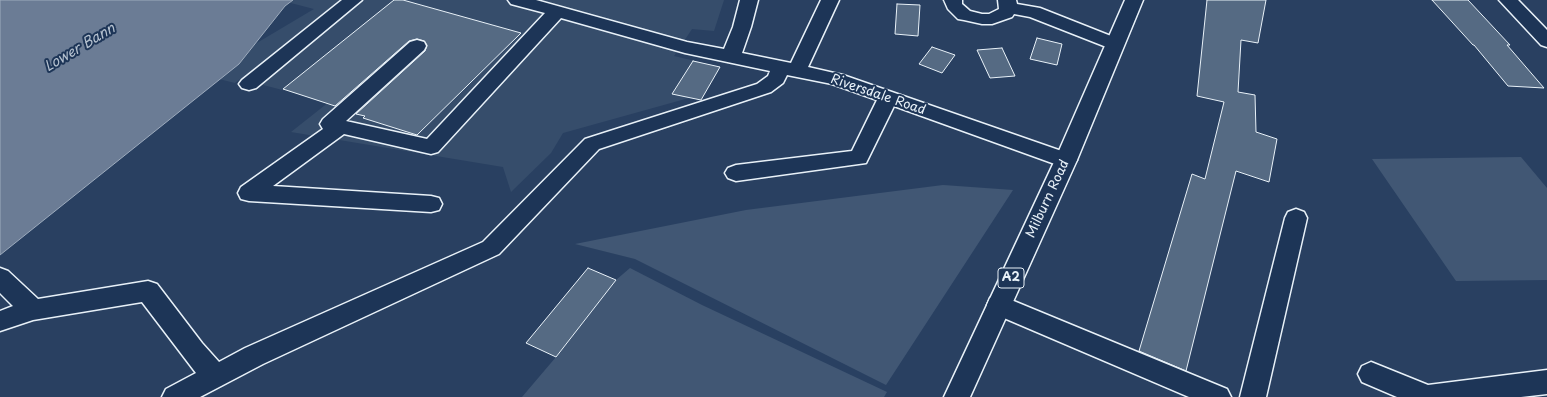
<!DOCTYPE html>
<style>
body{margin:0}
canvas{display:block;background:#294061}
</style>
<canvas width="1547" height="397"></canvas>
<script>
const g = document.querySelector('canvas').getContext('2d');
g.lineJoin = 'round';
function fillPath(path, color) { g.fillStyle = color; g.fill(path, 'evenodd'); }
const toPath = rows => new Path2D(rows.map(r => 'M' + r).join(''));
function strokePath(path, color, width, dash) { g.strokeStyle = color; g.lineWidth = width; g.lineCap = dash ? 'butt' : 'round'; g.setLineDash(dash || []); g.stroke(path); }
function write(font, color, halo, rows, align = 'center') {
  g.font = font + ' "Playpen Sans",sans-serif'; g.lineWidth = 4; g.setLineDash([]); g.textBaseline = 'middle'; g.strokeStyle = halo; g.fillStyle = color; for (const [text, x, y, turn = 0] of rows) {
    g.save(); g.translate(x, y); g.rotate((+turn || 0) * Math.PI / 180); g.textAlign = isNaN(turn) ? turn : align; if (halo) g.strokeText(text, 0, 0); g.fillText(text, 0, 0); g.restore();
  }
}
const built = toPath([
 [289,0,724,0,714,31,692,29,674,56,712,65,696,96,563,133,551,153,511,192,503,167,291,132,329,102,240,79,235,83,203,75,314,9,287,2]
]);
const green = toPath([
 [1521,157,1547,188,1547,280,1456,281,1372,159],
 [943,185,1013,190,886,385,635,259,575,244,746,210],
 [630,268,702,305,887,392,884,397,522,397,556,357,616,280]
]);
const water = toPath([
 [0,0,293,0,285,6,239,64,0,255,0,0]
]);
const building = toPath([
 [394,0,403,0,521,33,417,135,363,118,365,116,356,114,425,51,427,45,424,41,417,39,409,41,335,106,283,89,394,0],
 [1207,0,1266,0,1258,43,1241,40,1238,92,1255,95,1256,132,1277,139,1269,182,1236,171,1186,371,1139,351,1192,174,1205,179,1224,102,1197,96,1207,0],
 [1432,0,1468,0,1510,45,1507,45,1544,88,1508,86,1474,45,1473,45,1432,0],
 [897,4,920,5,918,36,895,34,897,4],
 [1037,38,1062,44,1057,65,1030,59,1037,38],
 [932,47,955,55,942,73,919,64,932,47],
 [1002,48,1015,76,990,78,977,50,1002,48],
 [693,61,720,67,701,100,672,94,693,61],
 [588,268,616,280,556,357,526,343,588,268]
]);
const minor = toPath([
 [342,0,362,0,256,88,249,90,242,88,239,84,242,80,342,0],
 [508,0,536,0,687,42,724,49,733,27,740,0,758,0,751,27,742,53,791,63,821,0,839,0,808,67,843,75,1073,155,1077,160,1073,165,1066,168,894,106,866,163,736,181,728,178,725,173,728,168,736,165,852,151,877,100,832,84,787,75,783,83,771,92,599,149,499,254,263,364,200,397,162,397,166,389,196,373,142,302,33,320,0,331,0,311,13,306,0,293,0,268,8,271,38,299,148,281,157,284,202,343,219,362,245,348,483,242,585,139,757,84,768,76,770,71,685,53,561,18,438,152,431,154,344,134,273,186,431,196,439,198,442,204,439,210,431,212,249,201,241,199,238,193,241,187,323,129,320,124,323,119,410,42,417,40,424,42,426,46,424,50,346,121,427,139,545,13,511,4,508,0],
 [944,0,962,0,962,4,970,11,982,14,989,14,999,9,998,0,1016,0,1017,4,1040,8,1121,40,1124,44,1121,48,1115,50,1109,48,1030,17,1014,14,1012,17,992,24,982,24,964,20,958,19,948,9,944,0],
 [1499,0,1518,0,1547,30,1547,47,1541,45,1499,0],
 [1296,209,1304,212,1307,218,1266,397,1240,397,1285,218,1288,212,1296,209],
 [999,295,1227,389,1231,397,1189,397,990,312,987,305,990,298,999,295],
 [1371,362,1428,385,1547,370,1547,394,1521,397,1397,397,1362,382,1358,374,1362,366,1371,362]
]);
const major = toPath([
 [1125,0,1143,0,1077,160,970,397,944,397,1055,160,1125,0]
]);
const shields = [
 [1011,278,26]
];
const shieldNames = [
 ["A2",1011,278]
];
const streetNames = [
 ["Riversdale Road",878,95,19],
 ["Milburn Road",1048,199,-65]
];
const waterNames = [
 ["Lower Bann",80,48,-31]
];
fillPath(built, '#364d6b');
fillPath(green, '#415774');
fillPath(water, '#6b7c95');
strokePath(water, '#9dabbd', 1);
fillPath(building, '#556a83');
strokePath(building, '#e8f1f8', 1);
strokePath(minor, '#e8f1f8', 3);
strokePath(major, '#e8f1f8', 3);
fillPath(minor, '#1d3557');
fillPath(major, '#1d3557');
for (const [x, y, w] of shields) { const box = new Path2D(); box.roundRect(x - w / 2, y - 10, w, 20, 3); g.fillStyle = '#1d3557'; g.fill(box); strokePath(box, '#e8f1f8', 1); }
write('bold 12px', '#e8f1f8', null, shieldNames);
write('13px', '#e8f1f8', '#1d3557', streetNames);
write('italic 14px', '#b6c2d0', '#1d3557', waterNames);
</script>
